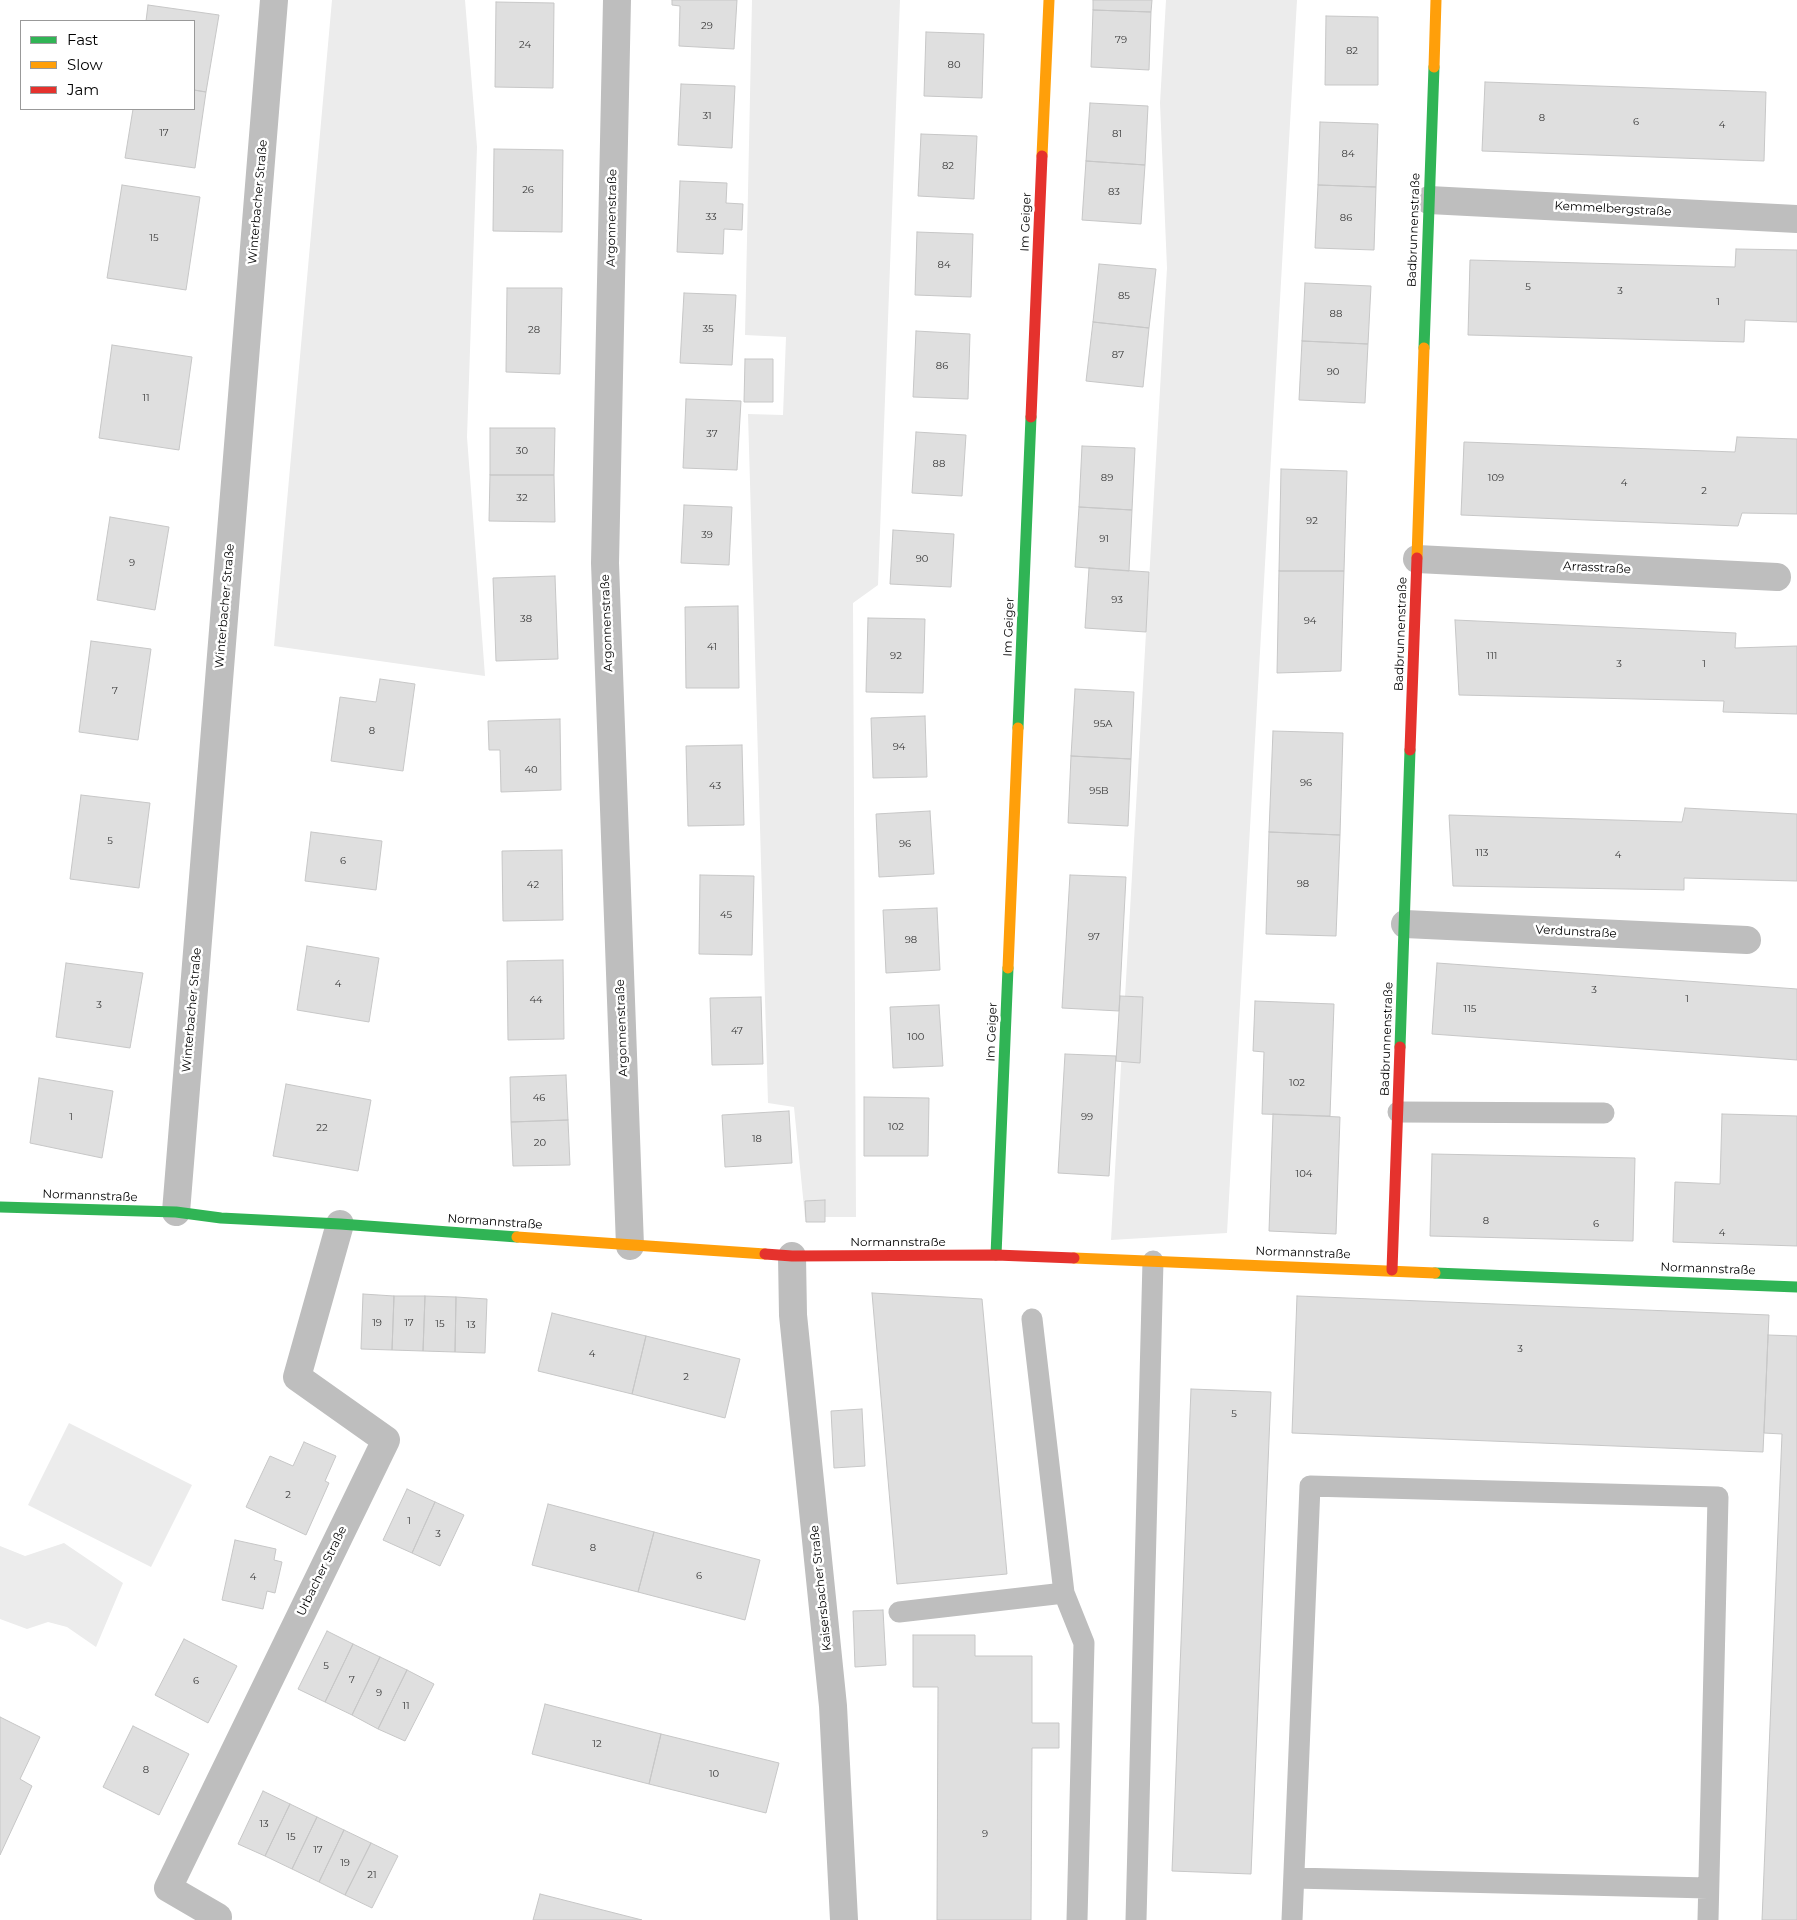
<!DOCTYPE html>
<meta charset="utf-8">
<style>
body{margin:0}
#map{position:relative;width:1797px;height:1920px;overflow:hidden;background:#fff;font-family:Montserrat,sans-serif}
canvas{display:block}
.legend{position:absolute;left:20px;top:20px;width:175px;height:90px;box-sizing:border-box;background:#fff;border:1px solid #999;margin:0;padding:6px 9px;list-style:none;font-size:15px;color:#000}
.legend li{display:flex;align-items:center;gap:10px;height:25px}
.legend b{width:25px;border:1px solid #999}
</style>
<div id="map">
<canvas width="1797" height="1920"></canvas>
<ul class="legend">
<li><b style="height:6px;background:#30b455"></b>Fast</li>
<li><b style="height:6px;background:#ff9f0a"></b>Slow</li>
<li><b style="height:6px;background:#e5322d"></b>Jam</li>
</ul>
</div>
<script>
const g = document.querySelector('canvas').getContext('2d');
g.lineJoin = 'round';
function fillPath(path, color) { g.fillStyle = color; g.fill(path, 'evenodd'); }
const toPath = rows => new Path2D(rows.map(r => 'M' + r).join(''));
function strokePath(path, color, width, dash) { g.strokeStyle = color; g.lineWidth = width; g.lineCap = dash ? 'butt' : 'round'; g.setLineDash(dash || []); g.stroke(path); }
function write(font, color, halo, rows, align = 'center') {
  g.font = font + ' Montserrat,sans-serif'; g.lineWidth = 5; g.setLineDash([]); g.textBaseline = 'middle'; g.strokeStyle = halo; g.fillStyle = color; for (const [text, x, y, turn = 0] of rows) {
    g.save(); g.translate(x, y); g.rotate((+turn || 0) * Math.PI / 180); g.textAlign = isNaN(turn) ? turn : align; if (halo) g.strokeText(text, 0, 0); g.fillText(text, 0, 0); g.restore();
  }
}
const green = toPath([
 [332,0,465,0,477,147,467,437,485,676,274,646],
 [752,0,900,0,878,585,853,603,856,1217,805,1217,794,1107,768,1103,748,414,783,415,786,337,745,335],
 [1166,0,1297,0,1227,1233,1111,1240,1167,268,1160,103],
 [69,1423,192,1485,151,1567,28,1505],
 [64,1543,123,1583,96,1647,67,1627,48,1622,27,1629,0,1619,0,1546,25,1556]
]);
const building = toPath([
 [672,0,737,0,734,49,679,46,680,6,672,5,672,0],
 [1093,0,1152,0,1151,12,1093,10,1093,0],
 [496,2,554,3,553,88,495,87,496,2],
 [148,5,219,15,206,92,194,90,194,21,146,21,148,5],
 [1093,10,1151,12,1149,70,1091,67,1093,10],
 [1326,16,1378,17,1378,85,1325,85,1326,16],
 [926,32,984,34,982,98,924,96,926,32],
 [1485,82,1766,92,1764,161,1482,151,1485,82],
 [681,84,735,86,732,148,678,145,681,84],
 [194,90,206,92,195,168,125,158,133,109,194,109,194,90],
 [1090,103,1148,106,1145,165,1086,161,1090,103],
 [1320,122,1378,124,1376,187,1318,185,1320,122],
 [921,134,977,136,974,199,918,196,921,134],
 [494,149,563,150,562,232,493,231,494,149],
 [1086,161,1145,165,1141,224,1082,220,1086,161],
 [680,181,727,183,726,203,743,204,742,230,724,229,723,254,677,252,680,181],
 [122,185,200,197,186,290,107,278,122,185],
 [1318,185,1376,187,1374,250,1315,248,1318,185],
 [917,232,973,234,971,297,915,295,917,232],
 [1736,249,1797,250,1797,322,1745,320,1744,342,1468,335,1470,260,1735,267,1736,249],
 [1099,264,1156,269,1149,328,1093,322,1099,264],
 [1305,283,1371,286,1368,344,1302,341,1305,283],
 [507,288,562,288,560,374,506,372,507,288],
 [684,293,736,295,732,365,680,363,684,293],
 [1093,322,1149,328,1143,387,1086,381,1093,322],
 [916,331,970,334,968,399,913,397,916,331],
 [1302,341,1368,344,1365,403,1299,400,1302,341],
 [112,345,192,357,179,450,99,438,112,345],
 [745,359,773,359,773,402,744,402,745,359],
 [686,399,741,401,737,470,683,468,686,399],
 [490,428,555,428,554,475,490,475,490,428],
 [916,432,966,435,962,496,912,493,916,432],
 [1737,437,1797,439,1797,514,1742,513,1738,526,1461,515,1464,442,1735,452,1737,437],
 [1082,446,1135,448,1132,510,1079,507,1082,446],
 [1281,469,1347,471,1344,571,1279,571,1281,469],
 [490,475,554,475,555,522,489,521,490,475],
 [684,505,732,507,729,565,681,563,684,505],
 [1079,507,1132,510,1129,571,1075,567,1079,507],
 [110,517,169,527,155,610,97,600,110,517],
 [893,530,954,534,951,587,890,584,893,530],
 [1089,568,1149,572,1146,632,1085,628,1089,568],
 [1279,571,1344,571,1341,671,1277,673,1279,571],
 [555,576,558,659,496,661,493,578,555,576],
 [738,606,739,688,686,688,685,607,738,606],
 [868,618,925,619,923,693,866,692,868,618],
 [1455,620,1736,633,1735,648,1797,646,1797,714,1723,712,1724,701,1459,695,1455,620],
 [91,641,151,649,138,740,79,732,91,641],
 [380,679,415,684,403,771,331,761,340,697,376,702,380,679],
 [1075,689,1134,692,1131,759,1071,756,1075,689],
 [925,716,927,777,873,778,871,718,925,716],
 [560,719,561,790,501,792,500,750,489,750,488,721,560,719],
 [1273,731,1343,733,1340,835,1269,832,1273,731],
 [742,745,744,825,688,826,686,746,742,745],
 [1071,756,1131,759,1128,826,1068,823,1071,756],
 [81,795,150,803,139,888,70,879,81,795],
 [1685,808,1797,814,1797,881,1684,878,1684,890,1453,886,1449,815,1682,822,1685,808],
 [930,811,934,874,879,877,876,814,930,811],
 [311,832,382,841,376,890,305,881,311,832],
 [1269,832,1340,835,1336,936,1266,934,1269,832],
 [562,850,563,920,503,921,502,851,562,850],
 [700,875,754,876,752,955,699,954,700,875],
 [1070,875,1126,877,1119,1011,1062,1008,1070,875],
 [937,908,940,970,886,973,883,910,937,908],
 [307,946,379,958,369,1022,297,1010,307,946],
 [563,960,564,1039,508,1040,507,961,563,960],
 [66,963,143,973,130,1048,56,1037,66,963],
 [1437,963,1797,989,1797,1060,1432,1034,1437,963],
 [1120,996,1143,997,1140,1063,1116,1061,1120,996],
 [761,997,763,1064,712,1065,710,998,761,997],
 [1255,1001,1334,1004,1330,1116,1262,1114,1264,1052,1253,1051,1255,1001],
 [939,1005,943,1066,893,1068,890,1007,939,1005],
 [1065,1054,1116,1056,1109,1176,1058,1173,1065,1054],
 [566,1075,568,1120,511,1122,510,1077,566,1075],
 [39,1078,113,1091,102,1158,30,1143,39,1078],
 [286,1084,371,1100,358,1171,273,1156,286,1084],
 [864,1097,929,1098,928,1156,864,1156,864,1097],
 [789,1111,792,1163,725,1167,722,1115,789,1111],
 [1273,1114,1340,1117,1336,1234,1269,1231,1273,1114],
 [1722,1114,1797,1116,1797,1246,1673,1242,1675,1182,1720,1184,1722,1114],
 [568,1120,570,1165,513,1166,511,1122,568,1120],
 [1432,1154,1635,1158,1633,1241,1430,1236,1432,1154],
 [825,1200,825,1222,806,1222,805,1201,825,1200],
 [872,1293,982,1299,1007,1574,897,1584,872,1293],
 [363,1294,394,1296,392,1350,361,1349,363,1294],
 [394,1296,425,1296,423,1351,392,1350,394,1296],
 [425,1296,456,1297,455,1352,423,1351,425,1296],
 [1297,1296,1769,1315,1763,1452,1292,1433,1297,1296],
 [456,1297,487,1299,485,1353,455,1352,456,1297],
 [552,1313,646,1336,632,1394,538,1371,552,1313],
 [1768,1335,1797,1336,1797,1920,1762,1920,1782,1434,1764,1433,1768,1335],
 [646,1336,740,1359,725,1418,632,1394,646,1336],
 [1191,1389,1271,1392,1251,1874,1172,1871,1191,1389],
 [862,1409,865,1466,834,1468,831,1411,862,1409],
 [304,1442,336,1456,325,1481,329,1483,306,1535,246,1507,270,1456,293,1466,304,1442],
 [407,1489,435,1502,412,1553,383,1540,407,1489],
 [435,1502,464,1515,440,1566,412,1553,435,1502],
 [548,1504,654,1532,638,1592,532,1565,548,1504],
 [654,1532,760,1560,745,1620,638,1592,654,1532],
 [235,1540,276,1549,274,1560,282,1562,275,1593,267,1591,263,1609,222,1600,235,1540],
 [883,1610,886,1665,855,1667,853,1611,883,1610],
 [327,1631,353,1644,325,1702,298,1689,327,1631],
 [913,1635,975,1635,975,1656,1032,1656,1032,1723,1059,1723,1059,1748,1032,1748,1031,1920,937,1920,938,1687,913,1687,913,1635],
 [184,1639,237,1666,208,1723,155,1695,184,1639],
 [353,1644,380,1657,352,1715,325,1702,353,1644],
 [380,1657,407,1670,378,1729,352,1715,380,1657],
 [407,1670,434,1684,405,1741,378,1729,407,1670],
 [545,1704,661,1734,649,1784,532,1754,545,1704],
 [0,1717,40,1737,20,1779,32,1786,0,1855,0,1717],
 [133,1726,189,1754,159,1815,103,1787,133,1726],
 [661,1734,779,1763,766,1813,649,1784,661,1734],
 [263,1791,290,1804,265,1856,238,1844,263,1791],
 [290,1804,317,1817,292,1869,265,1856,290,1804],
 [317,1817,344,1830,319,1882,292,1869,317,1817],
 [344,1830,371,1843,345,1895,319,1882,344,1830],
 [371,1843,398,1856,372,1908,345,1895,371,1843],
 [540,1894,642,1920,533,1920,540,1894]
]);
const lane = toPath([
 [1398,1112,1604,1113],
 [1032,1319,1064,1593,1084,1643,1077,1920],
 [899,1612,1064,1593],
 [1294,1878,1708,1888],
 [1136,1920,1153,1261],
 [1292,1920,1310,1486,1718,1497,1708,1920]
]);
const street = toPath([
 [617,0,605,563,630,1246],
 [1429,200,1797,219],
 [1417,559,1777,577],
 [1405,924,1747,940],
 [176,1212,274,0],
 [792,1256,793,1315,833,1706,844,1920],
 [217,1920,218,1917,168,1888,386,1440,297,1377,340,1224]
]);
const fast = toPath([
 [1424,348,1434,67],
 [1018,728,1031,417],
 [1400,1047,1410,750],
 [0,1207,176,1212,221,1218,340,1224,517,1237],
 [996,1255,1008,968],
 [1435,1273,1797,1287]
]);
const slow = toPath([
 [1434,67,1436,0],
 [1042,156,1049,0],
 [1417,558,1424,348],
 [1008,968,1018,728],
 [517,1237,765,1254],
 [1074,1258,1435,1273]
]);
const jam = toPath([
 [1031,417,1042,156],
 [1410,750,1417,558],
 [765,1254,792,1256,996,1255,1074,1258],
 [1392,1270,1400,1047]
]);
const numberNames = [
 ["29",707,26],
 ["79",1121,40],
 ["24",525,45],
 ["82",1352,51],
 ["80",954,65],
 ["31",707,116],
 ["8",1542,118],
 ["6",1636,122],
 ["4",1722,125],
 ["17",164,133],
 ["81",1117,134],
 ["84",1348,154],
 ["82",948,166],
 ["26",528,190],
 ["83",1114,192],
 ["33",711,217],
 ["86",1346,218],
 ["15",154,238],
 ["84",944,265],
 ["5",1528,287],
 ["3",1620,291],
 ["85",1124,296],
 ["1",1718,302],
 ["88",1336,314],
 ["35",708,329],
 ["28",534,330],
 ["87",1118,355],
 ["86",942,366],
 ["90",1333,372],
 ["11",146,398],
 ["37",712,434],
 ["30",522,451],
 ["88",939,464],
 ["89",1107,478],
 ["109",1496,478],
 ["4",1624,483],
 ["2",1704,491],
 ["32",522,498],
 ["92",1312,521],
 ["39",707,535],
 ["91",1104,539],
 ["90",922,559],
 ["9",132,563],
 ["93",1117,600],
 ["38",526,619],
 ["94",1310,621],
 ["41",712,647],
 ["92",896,656],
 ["111",1492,656],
 ["3",1619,664],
 ["1",1704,664],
 ["7",115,691],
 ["95A",1103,724],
 ["8",372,731],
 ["94",899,747],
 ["40",531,770],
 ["96",1306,783],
 ["43",715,786],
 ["95B",1099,791],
 ["5",110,841],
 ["96",905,844],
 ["113",1482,853],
 ["4",1618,855],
 ["6",343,861],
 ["98",1303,884],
 ["42",533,885],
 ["45",726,915],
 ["97",1094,937],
 ["98",911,940],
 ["4",338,984],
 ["3",1594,990],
 ["1",1687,999],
 ["44",536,1000],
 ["3",99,1005],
 ["115",1470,1009],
 ["47",737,1031],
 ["100",916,1037],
 ["102",1297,1083],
 ["46",539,1098],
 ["1",71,1117],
 ["99",1087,1117],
 ["102",896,1127],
 ["22",322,1128],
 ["18",757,1139],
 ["20",540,1143],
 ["104",1304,1174],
 ["8",1486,1221],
 ["6",1596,1224],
 ["4",1722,1233],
 ["19",377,1323],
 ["17",409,1323],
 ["15",440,1324],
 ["13",471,1325],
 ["3",1520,1349],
 ["4",592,1354],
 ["2",686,1377],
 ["5",1234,1414],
 ["2",288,1495],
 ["1",409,1521],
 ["3",438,1534],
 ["8",593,1548],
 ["6",699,1576],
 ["4",253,1577],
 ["5",326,1666],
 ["7",352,1680],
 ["6",196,1681],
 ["9",379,1693],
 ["11",406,1706],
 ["12",597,1744],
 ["8",146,1770],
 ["10",714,1774],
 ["13",264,1824],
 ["9",985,1834],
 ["15",291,1837],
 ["17",318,1850],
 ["19",345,1863],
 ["21",372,1875]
];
const streetNames = [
 ["Winterbacher Straße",258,202,-85],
 ["Kemmelbergstraße",1613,209,3],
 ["Argonnenstraße",612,218,-89],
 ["Im Geiger",1026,222,-88],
 ["Badbrunnenstraße",1414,230,-88],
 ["Arrasstraße",1597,568,3],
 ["Winterbacher Straße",225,606,-85],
 ["Argonnenstraße",607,623,-92],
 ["Im Geiger",1009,627,-88],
 ["Badbrunnenstraße",1401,634,-88],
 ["Verdunstraße",1576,932,3],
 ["Winterbacher Straße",192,1010,-85],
 ["Argonnenstraße",622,1028,-92],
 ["Im Geiger",992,1032,-88],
 ["Badbrunnenstraße",1387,1039,-88],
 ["Normannstraße",90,1196,2],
 ["Normannstraße",495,1222,4],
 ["Normannstraße",898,1242],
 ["Normannstraße",1303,1253,2],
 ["Normannstraße",1708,1269,2],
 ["Urbacher Straße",322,1571,-64],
 ["Kaisersbacher Straße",821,1588,-96]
];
fillPath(green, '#ececec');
fillPath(building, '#dfdfdf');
strokePath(building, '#c7c7c7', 1);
strokePath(lane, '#bebebe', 21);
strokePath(street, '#bebebe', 28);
strokePath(fast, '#30b455', 11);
strokePath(slow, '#ff9f0a', 11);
strokePath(jam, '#e5322d', 11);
write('10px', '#383838', null, numberNames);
write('12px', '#000', '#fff', streetNames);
</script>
